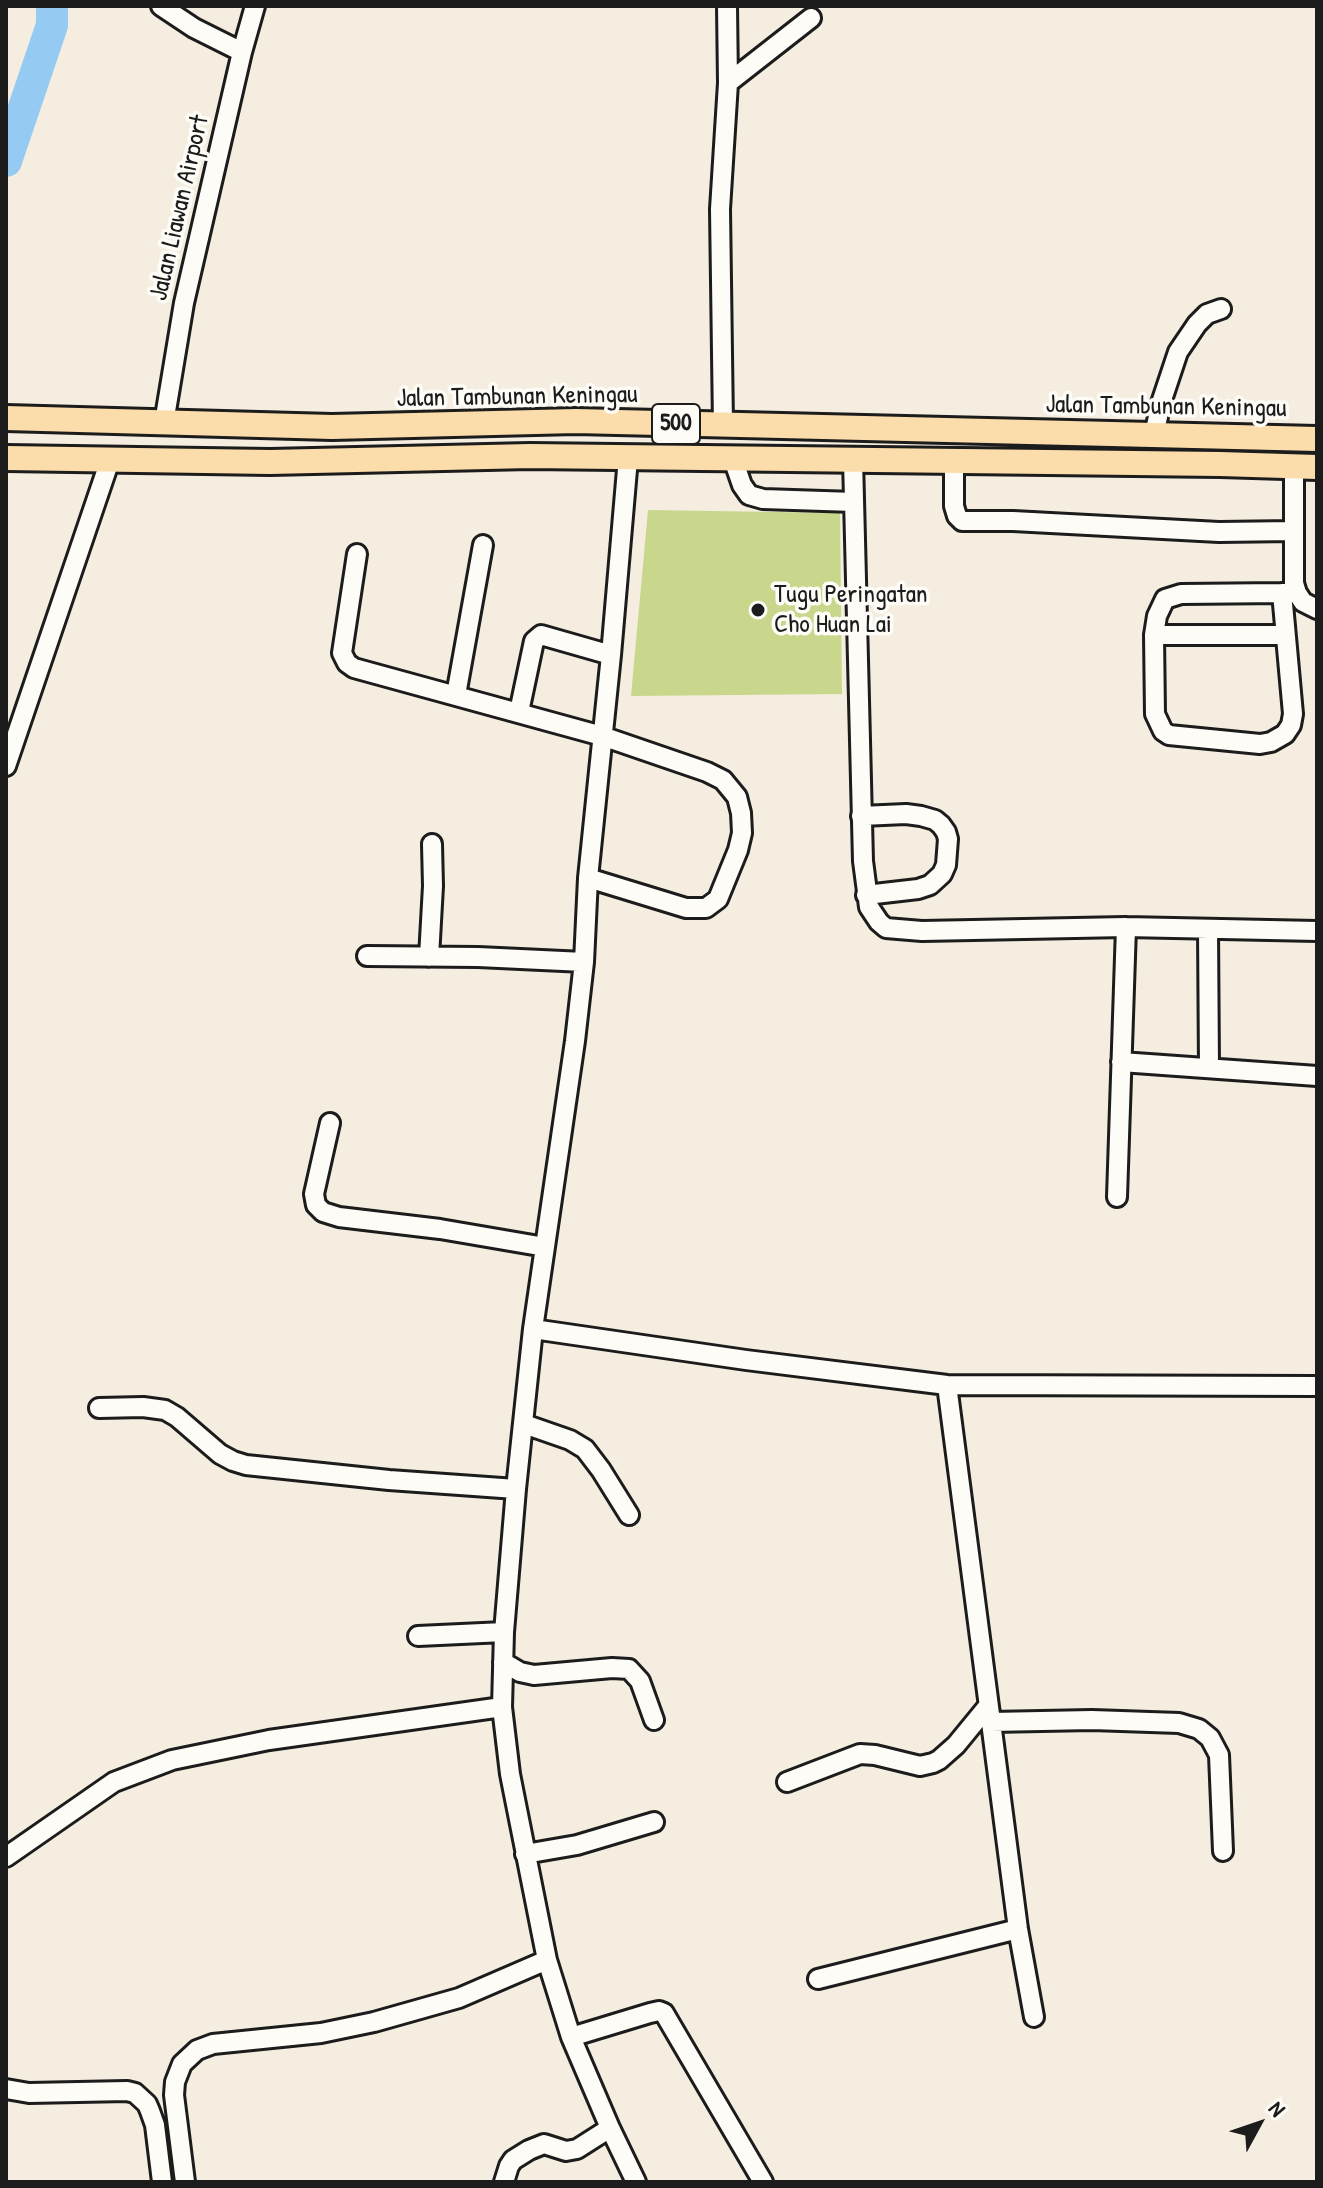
<!DOCTYPE html>
<style>
body{margin:0}
#map{position:relative;width:1323px;height:2188px;overflow:hidden;background:#f4ede0;font-family:"Patrick Hand",sans-serif}
canvas{display:block}
.frame{position:absolute;inset:0;border:8px solid #1c1c1c;pointer-events:none}
.north{position:absolute;left:1219px;top:2084px;width:80px;height:80px;-webkit-text-stroke:6px #fdfcf7;paint-order:stroke;rotate:50deg;font-size:22px;font-weight:700;line-height:32px;text-align:center;color:#1c1c1c}
.north::after{content:'';display:block;margin:auto;width:28px;height:36px;background:#1c1c1c;clip-path:polygon(50% 0,100% 100%,50% 72%,0 100%)}
</style>
<div id="map">
<canvas width="1323" height="2188"></canvas>
<div class="frame"></div>
<div class="north">N</div>
</div>
<script>
const g = document.querySelector('canvas').getContext('2d');
g.lineJoin = 'round';
function fillPath(path, color) { g.fillStyle = color; g.fill(path, 'evenodd'); }
const toPath = rows => new Path2D(rows.map(r => 'M' + r).join(''));
function strokePath(path, color, width, dash) { g.strokeStyle = color; g.lineWidth = width; g.lineCap = dash ? 'butt' : 'round'; g.setLineDash(dash || []); g.stroke(path); }
function write(font, color, halo, rows, align = 'center') {
  g.font = font + ' "Patrick Hand",sans-serif'; g.lineWidth = 7; g.setLineDash([]); g.textBaseline = 'middle'; g.strokeStyle = halo; g.fillStyle = color; for (const [text, x, y, turn = 0] of rows) {
    g.save(); g.translate(x, y); g.rotate((+turn || 0) * Math.PI / 180); g.textAlign = isNaN(turn) ? turn : align; if (halo) g.strokeText(text, 0, 0); g.fillText(text, 0, 0); g.restore();
  }
}
const green = toPath([
 [648,510,840,513,842,694,631,696]
]);
const river = toPath([
 [6,161,52,25,52,6]
]);
const minor = toPath([
 [161,6,194,28,242,52],
 [728,83,811,18],
 [164,423,184,303,242,52,255,6],
 [723,425,720,209,728,83,727,6],
 [1154,435,1161,403,1178,352,1197,324,1207,314,1221,309],
 [628,458,611,655,588,878,584,962,575,1041,533,1329,516,1489,504,1632,502,1707,510,1774,547,1960,571,2037,610,2128,636,2182],
 [733,459,742,485,749,495,763,499,854,502],
 [853,459,863,861,869,907,879,922,886,928,922,931,1126,927,1317,931],
 [954,461,954,506,957,516,962,521,1013,521,1219,532,1293,531],
 [1294,467,1294,583,1297,593,1303,602,1317,609],
 [357,554,342,653,347,663,354,668,602,736,707,772,723,780,737,797,741,813,742,833,738,850,718,899,706,908,686,908,588,878],
 [1282,593,1293,714,1291,725,1285,734,1271,742,1260,744,1169,735,1163,731,1155,714,1154,635,1157,616,1165,599,1181,594,1282,593,1297,593],
 [1154,635,1285,635],
 [456,695,483,545],
 [519,712,534,641,541,635,611,655],
 [6,766,110,460],
 [861,816,906,814,921,816,935,820,941,825,946,832,948,839,946,865,942,874,930,885,918,889,866,895],
 [1208,929,1209,1068],
 [367,956,478,957,584,962],
 [429,957,433,886,432,844],
 [1121,1062,1317,1076],
 [330,1123,314,1194,316,1205,323,1212,339,1217,440,1229,545,1247],
 [1117,1197,1126,927],
 [533,1329,746,1360,947,1385,1317,1386],
 [947,1385,1018,1929,1034,2017],
 [99,1408,143,1407,165,1410,177,1417,220,1454,233,1461,246,1465,389,1480,516,1489],
 [524,1424,570,1440,585,1449,601,1470,629,1515],
 [418,1636,504,1632],
 [503,1662,520,1672,534,1675,612,1668,629,1669,640,1681,654,1720],
 [991,1722,1092,1720,1179,1723,1199,1729,1210,1738,1219,1755,1223,1851],
 [787,1782,860,1754,875,1755,920,1766,933,1763,939,1760,956,1745,988,1706],
 [525,1854,577,1845,654,1822],
 [6,1857,114,1782,172,1760,269,1740,502,1707],
 [818,1979,1018,1929],
 [571,2037,650,2013,659,2011,664,2013,763,2182],
 [6,2089,29,2093,127,2091,135,2093,147,2104,150,2111,155,2125,162,2182],
 [185,2182,174,2095,175,2082,182,2064,197,2050,213,2044,321,2033,374,2022,459,1998,547,1960],
 [504,2182,509,2166,513,2160,529,2150,544,2144,566,2151,577,2149,610,2128]
]);
const major = toPath([
 [6,418,332,427,576,421,1317,439],
 [6,458,270,462,530,456,1220,464,1317,467]
]);
const markers = [
 [758,610,8,"#1c1c1c"]
];
const shields = [
 [676,424,48]
];
const shieldNames = [
 ["500",676,424]
];
const streetNames = [
 ["Jalan Liawan Airport",180,208,-77],
 ["Jalan Tambunan Keningau",517,397,-1],
 ["Jalan Tambunan Keningau",1166,407,1]
];
const poiNames = [
 ["Tugu Peringatan",774,595],
 ["Cho Huan Lai",774,625]
];
fillPath(green, '#c8d78c');
strokePath(river, '#95cbf3', 32);
strokePath(minor, '#1c1c1c', 24);
strokePath(major, '#1c1c1c', 30);
strokePath(minor, '#fdfcf7', 18);
strokePath(major, '#fbddab', 24);
for (const [x, y, r, color] of markers) { const dot = new Path2D(); dot.arc(x, y, r, 0, 2 * Math.PI); g.fillStyle = color; g.fill(dot); strokePath(dot, '#fdfcf7', 3); }
for (const [x, y, w] of shields) { const box = new Path2D(); box.roundRect(x - w / 2, y - 20, w, 40, 6); g.fillStyle = '#fdfcf7'; g.fill(box); strokePath(box, '#1c1c1c', 2); }
write('bold 24px', '#1c1c1c', null, shieldNames);
write('26px', '#1c1c1c', '#fdfcf7', streetNames);
write('26px', '#1c1c1c', '#fdfcf7', poiNames, 'left');
</script>
